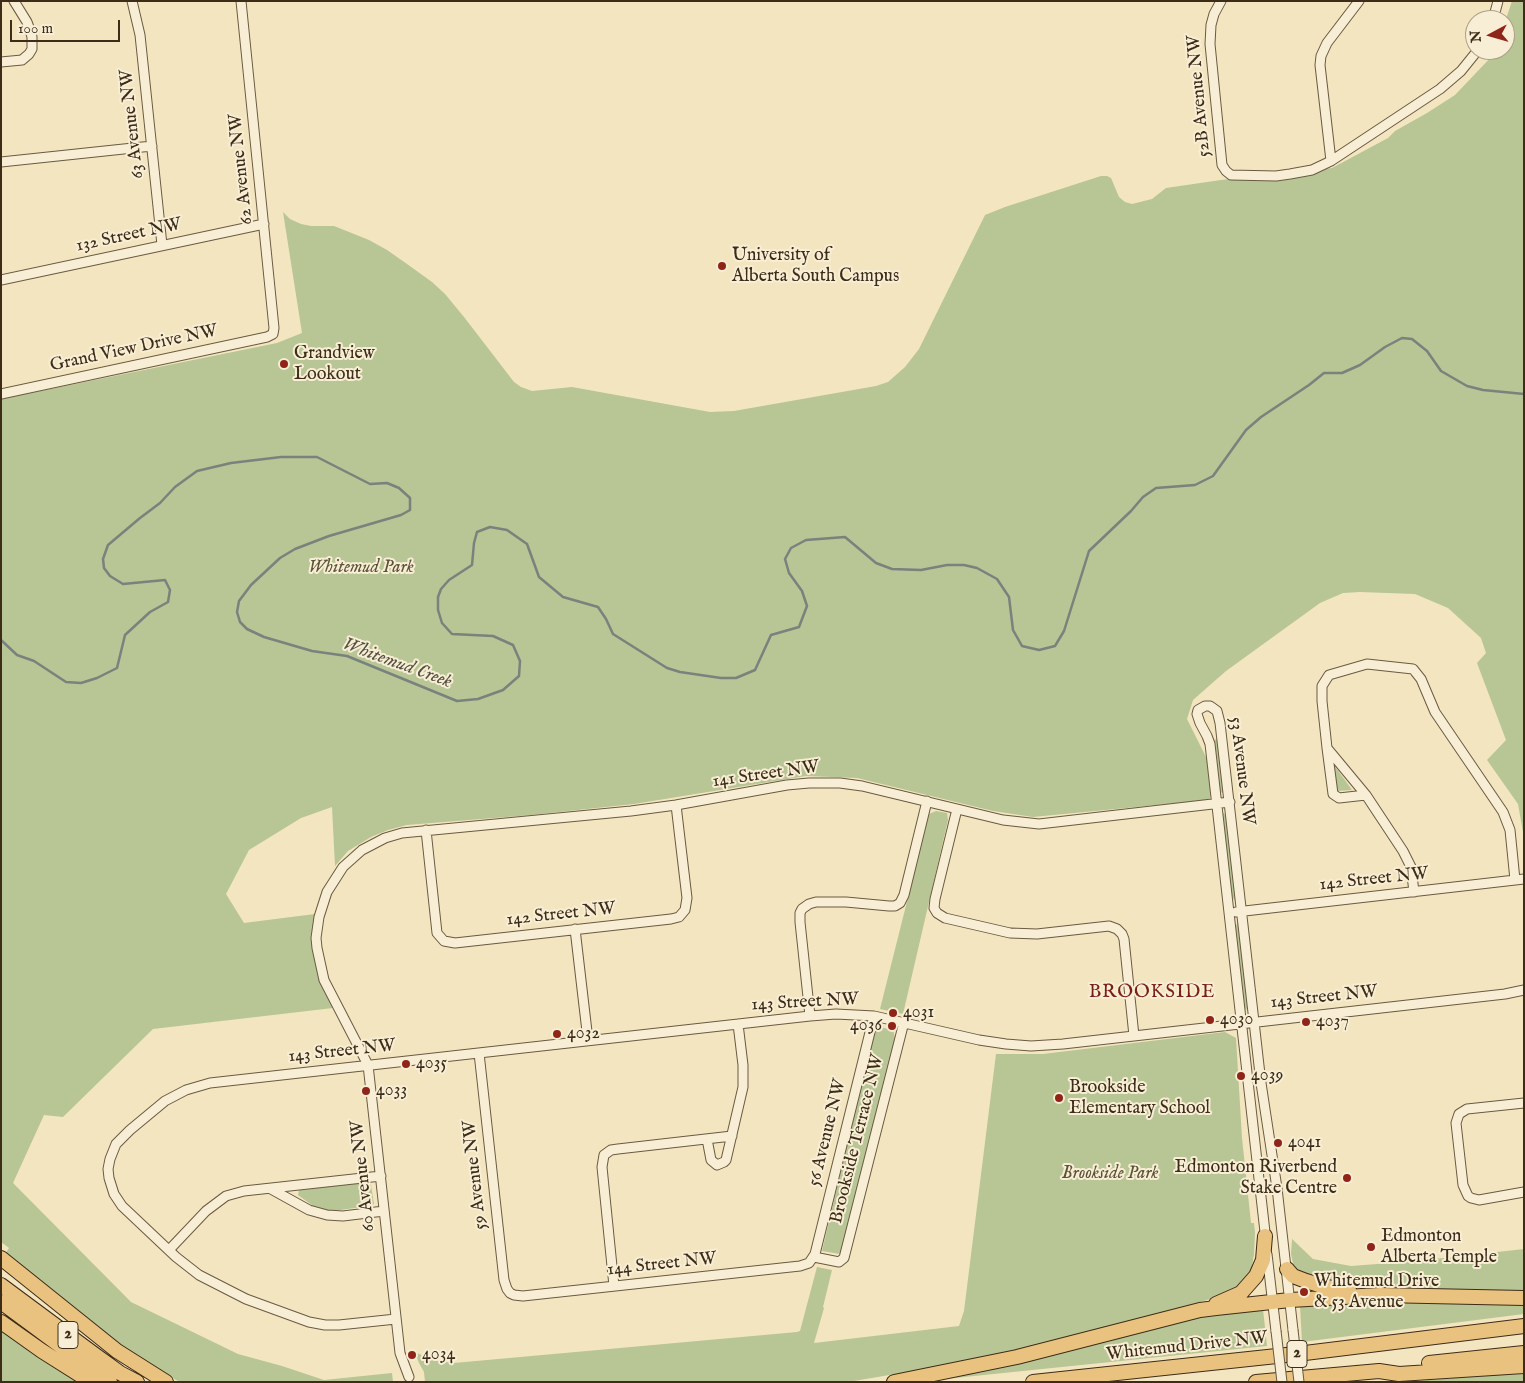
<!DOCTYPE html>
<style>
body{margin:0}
#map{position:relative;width:1525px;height:1383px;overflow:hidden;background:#f3e5bf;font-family:"IM FELL English",serif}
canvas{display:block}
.frame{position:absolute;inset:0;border:2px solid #3d2c18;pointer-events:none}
.north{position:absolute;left:1465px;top:10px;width:50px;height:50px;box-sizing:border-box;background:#f7eed5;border:1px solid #ada089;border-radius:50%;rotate:264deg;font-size:14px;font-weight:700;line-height:20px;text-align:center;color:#3d2c18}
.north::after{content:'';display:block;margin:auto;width:18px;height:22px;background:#8f2418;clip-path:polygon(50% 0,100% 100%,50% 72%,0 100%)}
.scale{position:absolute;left:10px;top:20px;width:110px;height:22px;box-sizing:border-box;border:2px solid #3d2c18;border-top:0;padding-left:6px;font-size:15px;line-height:18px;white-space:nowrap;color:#3d2c18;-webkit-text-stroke:4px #f7eed5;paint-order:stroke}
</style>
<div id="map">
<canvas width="1525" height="1383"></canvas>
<div class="frame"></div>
<div class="north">N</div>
<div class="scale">100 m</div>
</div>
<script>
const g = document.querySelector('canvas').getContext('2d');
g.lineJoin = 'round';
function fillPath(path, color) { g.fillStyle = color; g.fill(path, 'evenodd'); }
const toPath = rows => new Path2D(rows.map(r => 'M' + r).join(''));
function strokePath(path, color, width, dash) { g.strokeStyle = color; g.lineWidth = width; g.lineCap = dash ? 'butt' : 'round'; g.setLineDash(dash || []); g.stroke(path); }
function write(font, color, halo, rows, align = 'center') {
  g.font = font + ' "IM FELL English",serif'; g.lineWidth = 4; g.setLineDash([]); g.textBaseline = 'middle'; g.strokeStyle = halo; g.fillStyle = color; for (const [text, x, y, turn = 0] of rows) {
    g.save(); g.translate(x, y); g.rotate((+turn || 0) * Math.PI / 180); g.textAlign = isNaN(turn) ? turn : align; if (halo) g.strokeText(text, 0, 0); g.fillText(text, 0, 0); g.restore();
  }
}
const green = toPath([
 [1512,1,1524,1,1524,838,1518,804,1487,760,1506,740,1477,663,1486,653,1481,638,1448,608,1415,594,1360,592,1343,593,1320,603,1226,671,1193,700,1187,719,1207,759,1212,792,1209,800,1033,817,993,811,857,778,806,776,634,804,531,815,407,825,388,830,371,837,348,851,335,866,332,807,301,818,249,850,226,894,244,923,315,914,314,953,333,1008,153,1029,63,1117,44,1115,13,1183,131,1302,238,1354,282,1366,324,1380,392,1373,393,1382,180,1382,152,1367,123,1348,5,1254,9,1248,1,1242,1,399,277,343,302,333,283,212,290,219,301,224,311,226,334,226,369,240,387,250,407,264,432,282,445,294,464,317,514,382,521,387,532,391,572,387,710,412,734,411,876,386,888,382,905,367,919,349,985,215,1005,207,1101,176,1107,176,1111,178,1119,197,1125,202,1132,204,1152,199,1166,188,1221,180,1332,168,1388,138,1395,131,1427,113,1455,95,1494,54,1495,50,1505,50,1505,22],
 [1217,738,1218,740,1224,791,1222,793,1220,790,1214,741],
 [1334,765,1352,790,1337,791],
 [936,811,947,813,948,820,903,1014,880,1009,929,814],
 [1224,813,1227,819,1236,903,1231,894,1222,814],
 [1238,921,1248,1004,1246,1011,1244,1005,1235,929],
 [880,1027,893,1030,895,1038,840,1254,822,1251,874,1032],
 [1225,1032,1236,1038,1242,1138,1251,1223,1254,1223,1255,1233,1254,1254,1251,1272,1247,1277,1229,1294,1083,1334,972,1361,848,1382,425,1382,424,1372,419,1363,415,1352,432,1360,454,1363,797,1332,800,1331,817,1267,832,1270,823,1307,824,1308,814,1343,959,1326,964,1311,996,1054,1043,1054],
 [366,1182,371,1185,374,1204,369,1206,333,1211,316,1208,298,1195,299,1190],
 [1292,1239,1313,1259,1351,1266,1417,1261,1524,1249,1524,1291,1499,1292,1355,1287,1304,1278,1293,1263,1291,1254],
 [1524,1301,1524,1314,1302,1342,1300,1306,1343,1302],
 [1263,1309,1267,1346,935,1380,1224,1312],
 [1,1331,17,1341,77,1382,1,1382],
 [1524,1374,1524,1382,1404,1382,1491,1375]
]);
const stream = toPath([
 [1,640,17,655,34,661,66,682,81,683,97,678,117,668,125,635,150,612,168,602,170,590,165,580,123,584,110,576,104,568,103,559,108,545,140,518,160,503,175,487,197,471,231,463,281,457,317,457,370,484,387,483,399,488,410,498,410,510,401,515,329,536,295,549,280,558,251,585,239,601,237,612,240,622,247,629,264,637,312,651,347,656,457,701,478,699,503,690,519,676,520,661,513,645,493,636,452,634,442,623,438,610,438,597,441,589,449,580,472,565,474,543,477,532,490,527,507,530,527,544,539,577,563,597,598,607,606,619,613,634,667,668,680,672,721,678,736,678,755,670,771,635,799,627,807,606,802,591,789,573,785,559,791,548,806,540,845,537,876,563,892,569,921,570,947,565,964,565,977,568,997,579,1009,597,1013,630,1022,646,1039,650,1055,646,1064,631,1089,551,1131,511,1143,497,1156,488,1195,485,1213,476,1246,430,1261,417,1309,385,1324,373,1342,373,1360,365,1385,347,1402,338,1412,339,1427,351,1441,371,1467,386,1483,390,1524,394]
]);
const minor = toPath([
 [132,1,140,35,162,245],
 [1221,1,1214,14,1211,25,1210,44,1222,165,1226,171,1231,175,1276,176,1290,174,1312,170,1331,161,1440,89,1461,71,1478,50],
 [1493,20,1498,1],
 [1,62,22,60,29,54,32,49,32,37,30,30,27,22,14,1],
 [1331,161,1320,65,1321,56,1327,43,1359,1],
 [1,162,152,146],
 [1,280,264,224],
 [1,394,267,337,273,334,274,328,241,1],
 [1327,748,1333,794,1339,798,1366,795],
 [957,809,935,899,934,908,937,913,945,918,1010,933,1037,934,1109,926,1117,929,1122,934,1124,939,1134,1036],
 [426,830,437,933,444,941,455,943,671,919,679,917,685,910,687,898,676,805],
 [1414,892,1411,867,1403,851,1366,795,1327,748,1322,701,1322,686,1329,675,1367,664,1413,669,1421,679,1435,712,1503,812,1510,830,1515,880],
 [1236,912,1524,879],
 [575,929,588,1040],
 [810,1016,800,922,800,913,802,909,809,904,816,902,846,902,889,906,895,906,900,903,904,895,927,801],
 [479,1053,504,1280,507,1289,510,1293,514,1295,523,1296,800,1266,809,1263,815,1254,874,1016],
 [1524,1103,1467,1109,1459,1114,1456,1123,1463,1185,1468,1196,1471,1198,1479,1200,1524,1192],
 [707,1139,711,1160,717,1165,724,1162,726,1160,743,1087,743,1065,738,1024],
 [271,1189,309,1210,327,1215,343,1216,384,1211],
 [1266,1241,1210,744,1207,736,1200,723,1197,714,1198,710,1205,706,1210,706,1217,711,1220,723,1261,1083,1277,1188,1293,1330],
 [169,1250,206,1211,226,1196,244,1191,381,1176],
 [1267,1254,1276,1331],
 [814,1257,839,1262,844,1258,904,1022],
 [614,1286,602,1167,604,1155,611,1150,618,1149,732,1136],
 [396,1319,339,1325,325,1325,309,1322,246,1299,199,1275,176,1257,122,1206,114,1194,109,1178,108,1169,110,1159,116,1144,130,1130,165,1101,186,1090,210,1083,810,1016,836,1014,874,1016,979,1040,1006,1044,1031,1046,1063,1044,1505,994,1524,990],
 [409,1377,400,1353,368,1065,324,980,317,948,316,938,319,917,327,892,343,867,362,850,385,838,402,833,631,811,676,805,787,785,809,783,840,783,862,786,1003,820,1039,824,1230,802]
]);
const highway = toPath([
 [1,1258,117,1351,166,1382],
 [1287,1269,1293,1276,1306,1281,1326,1287,1349,1290],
 [1,1285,94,1354,120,1373,137,1382],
 [1,1302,86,1365,110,1382],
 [1216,1304,1241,1293,1256,1276,1263,1260,1265,1236],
 [1,1322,42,1351,91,1382],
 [1429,1363,1524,1353],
 [894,1382,1017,1357,1200,1310,1216,1308,1290,1300,1380,1295,1524,1298],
 [1033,1382,1305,1353,1524,1326],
 [1256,1382,1379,1371,1399,1374,1524,1366]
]);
const minorBridge = toPath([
 [1293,1330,1299,1382],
 [1276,1331,1282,1382]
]);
const markers = [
 [722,266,5,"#8f2418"],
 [284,364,5,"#8f2418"],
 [893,1013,5,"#8f2418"],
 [1210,1020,5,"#8f2418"],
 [1306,1022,5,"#8f2418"],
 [892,1026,5,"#8f2418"],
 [557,1034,5,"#8f2418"],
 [406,1064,5,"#8f2418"],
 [1241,1076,5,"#8f2418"],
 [366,1091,5,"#8f2418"],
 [1059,1098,5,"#8f2418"],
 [1278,1143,5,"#8f2418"],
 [1347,1178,5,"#8f2418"],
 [1371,1247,5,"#8f2418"],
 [1304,1292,5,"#8f2418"],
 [412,1355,5,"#8f2418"]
];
const shields = [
 [68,1335,20],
 [1297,1354,20]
];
const shieldNames = [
 ["2",68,1335],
 ["2",1297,1354]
];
const streetNames = [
 ["52B Avenue NW",1200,96,-95],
 ["63 Avenue NW",133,124,-96],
 ["62 Avenue NW",242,169,-96],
 ["132 Street NW",129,236,-12],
 ["Grand View Drive NW",134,349,-12],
 ["53 Avenue NW",1241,771,83],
 ["141 Street NW",766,775,-8],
 ["142 Street NW",1374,880,-6],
 ["142 Street NW",561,915,-6],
 ["143 Street NW",1324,998,-6],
 ["143 Street NW",805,1003,-3],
 ["143 Street NW",342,1052,-6],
 ["56 Avenue NW",828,1133,-76],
 ["Brookside Terrace NW",858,1139,-76],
 ["59 Avenue NW",476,1175,-96],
 ["60 Avenue NW",364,1176,-96],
 ["144 Street NW",662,1265,-6],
 ["Whitemud Drive NW",1187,1347,-6]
];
const poiNames = [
 ["University of",732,256],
 ["Alberta South Campus",732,277],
 ["Grandview",294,354],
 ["Lookout",294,375],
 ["4031",903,1013],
 ["4030",1220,1020],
 ["4037",1316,1022],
 ["4036",882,1026,"right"],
 ["4032",567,1034],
 ["4035",416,1064],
 ["4039",1251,1076],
 ["Brookside",1069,1088],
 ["Elementary School",1069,1109],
 ["4033",376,1091],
 ["4041",1288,1143],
 ["Edmonton Riverbend",1337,1168,"right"],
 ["Stake Centre",1337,1189,"right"],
 ["Edmonton",1381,1237],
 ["Alberta Temple",1381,1258],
 ["Whitemud Drive",1314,1282],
 ["& 53 Avenue",1314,1303],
 ["4034",422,1355]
];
const parkNames = [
 ["Whitemud Park",361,568],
 ["Brookside Park",1110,1174]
];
const waterNames = [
 ["Whitemud Creek",397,664,20]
];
const neighbourhoodNames = [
 ["BROOKSIDE",1152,993]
];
fillPath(green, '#b8c595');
strokePath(stream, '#79827c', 2.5);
strokePath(minor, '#6a5a42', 11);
strokePath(highway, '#3d2c18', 16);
strokePath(minor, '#f7eed5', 9);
strokePath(highway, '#eac280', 14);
strokePath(minorBridge, '#6a5a42', 11, []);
strokePath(minorBridge, '#f7eed5', 9);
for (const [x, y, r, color] of markers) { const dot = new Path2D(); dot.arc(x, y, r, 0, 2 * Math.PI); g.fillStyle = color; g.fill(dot); strokePath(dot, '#f7eed5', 2); }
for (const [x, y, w] of shields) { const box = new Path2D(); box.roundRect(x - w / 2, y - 13.5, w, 27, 4); g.fillStyle = '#f7eed5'; g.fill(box); strokePath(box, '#3d2c18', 1); }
write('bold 16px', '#3d2c18', null, shieldNames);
write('18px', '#3d2c18', '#f7eed5', streetNames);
write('18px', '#3d2c18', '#f7eed5', poiNames, 'left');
write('italic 18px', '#5c5237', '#f7eed5', parkNames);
write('italic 19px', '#565042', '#f7eed5', waterNames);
g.letterSpacing = '1px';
write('19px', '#7a1f14', '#f7eed5', neighbourhoodNames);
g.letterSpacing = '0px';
</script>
